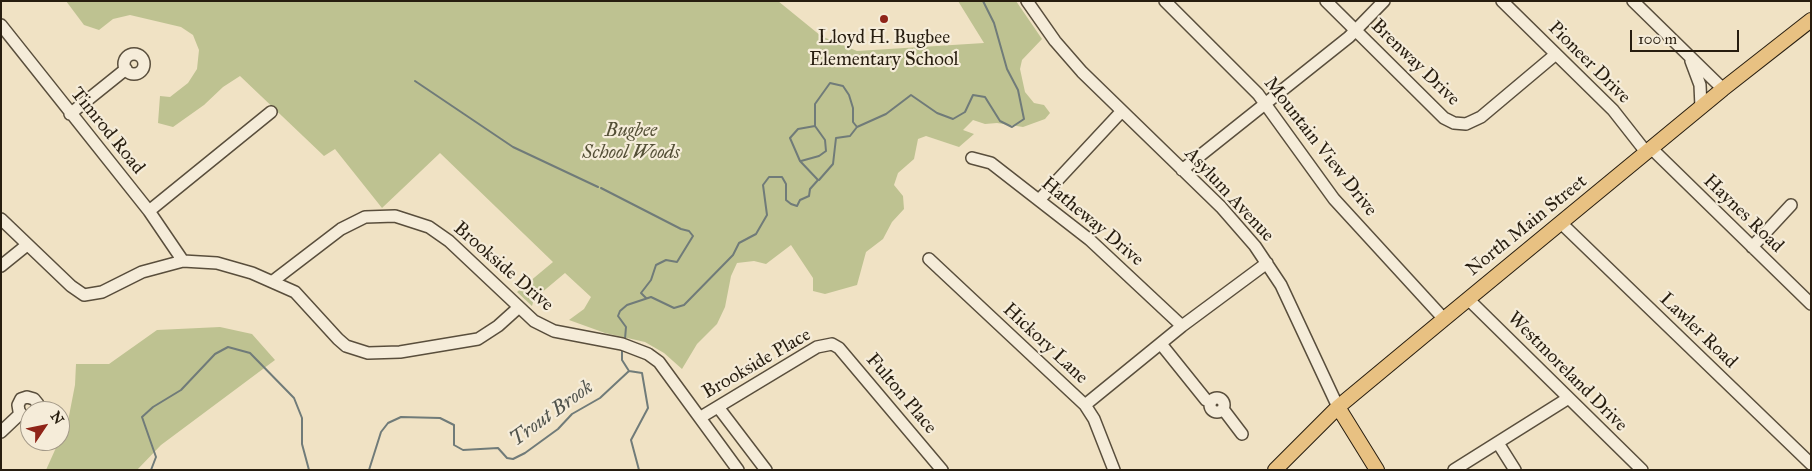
<!DOCTYPE html>
<style>
body{margin:0}
#map{position:relative;width:1812px;height:471px;overflow:hidden;background:#f0e2c4;font-family:"IM FELL Great Primer",serif}
canvas{display:block}
.frame{position:absolute;inset:0;border:2px solid #271d0f;pointer-events:none}
.north{position:absolute;left:20px;top:401px;width:50px;height:50px;box-sizing:border-box;background:#f5ecd9;border:1px solid #a39988;border-radius:50%;rotate:56deg;font-size:14px;font-weight:700;line-height:20px;text-align:center;color:#271d0f}
.north::after{content:'';display:block;margin:auto;width:18px;height:22px;background:#8f2418;clip-path:polygon(50% 0,100% 100%,50% 72%,0 100%)}
.scale{position:absolute;left:1630px;top:30px;width:109px;height:22px;box-sizing:border-box;border:2px solid #271d0f;border-top:0;padding-left:6px;font-size:15px;line-height:18px;white-space:nowrap;color:#271d0f;-webkit-text-stroke:4px #f5ecd9;paint-order:stroke}
</style>
<div id="map">
<canvas width="1812" height="471"></canvas>
<div class="frame"></div>
<div class="north">N</div>
<div class="scale">100 m</div>
</div>
<script>
const g = document.querySelector('canvas').getContext('2d');
g.lineJoin = 'round';
function fillPath(path, color) { g.fillStyle = color; g.fill(path, 'evenodd'); }
const toPath = rows => new Path2D(rows.map(r => 'M' + r).join(''));
function strokePath(path, color, width, dash) { g.strokeStyle = color; g.lineWidth = width; g.lineCap = dash ? 'butt' : 'round'; g.setLineDash(dash || []); g.stroke(path); }
function write(font, color, halo, rows, align = 'center') {
  g.font = font + ' "IM FELL Great Primer",serif'; g.lineWidth = 4.5; g.setLineDash([]); g.textBaseline = 'middle'; g.strokeStyle = halo; g.fillStyle = color; for (const [text, x, y, turn = 0] of rows) {
    g.save(); g.translate(x, y); g.rotate((+turn || 0) * Math.PI / 180); g.textAlign = isNaN(turn) ? turn : align; if (halo) g.strokeText(text, 0, 0); g.fillText(text, 0, 0); g.restore();
  }
}
const green = toPath([
 [66,1,778,1,821,36,857,51,984,43,958,1,1016,1,1042,39,1022,60,1020,69,1025,92,1034,103,1044,105,1050,113,1045,119,1023,127,997,123,985,124,973,120,963,130,974,134,959,147,926,136,918,139,914,159,898,173,894,185,903,196,904,209,892,222,883,239,866,252,857,285,825,294,813,291,813,278,791,245,766,264,754,261,737,263,731,276,725,307,717,324,697,344,682,369,664,353,645,342,605,333,569,320,584,309,591,297,565,273,534,299,532,306,517,292,553,262,440,153,382,208,335,149,324,156,240,76,223,87,204,105,173,127,158,123,160,96,170,97,188,83,197,69,199,50,193,35,181,27,130,15,113,19,99,30,84,25],
 [220,327,252,334,275,360,161,445,137,470,46,470,68,421,75,385,76,364,109,364,157,330]
]);
const stream = toPath([
 [415,81,513,147,598,187],
 [801,161,819,156,826,151,825,140,815,126],
 [819,180,833,164,836,138,850,136,857,127],
 [601,188,681,229,689,231,693,236,677,262,666,260,656,265,651,280,641,293,646,298],
 [625,339,626,327,618,316,620,311,627,305,651,297,674,308,684,305,733,255,739,243,756,234,767,215,763,185,769,177,782,177,786,184,786,200,791,204,797,206,800,200,809,196,810,189,818,180,800,161,790,138,798,129,815,126,815,104,830,83,843,86,849,95,853,108,853,122,857,127,886,114,911,95,937,113,953,119,965,112,973,95,985,97,1000,121,1012,127,1024,119,1018,90,1007,69,994,23,983,1],
 [622,351,622,360,629,371],
 [151,470,156,457,142,417,153,407,181,390,215,354,228,347,250,353,294,398,302,418,302,444,309,470],
 [369,470,381,432,388,423,401,417,440,418,454,425,454,445,463,450,498,448,507,458,513,459,525,453,558,429,572,414,600,398,629,371,642,373,648,408,631,440,639,470]
]);
const minor = toPath([
 [1027,1,1055,41,1082,72,1221,207,1255,246,1281,285,1338,407],
 [1165,1,1258,94,1334,199,1444,319],
 [1326,1,1444,118,1454,123,1466,124,1481,117,1556,54],
 [1502,1,1613,110,1646,152],
 [1633,1,1723,89],
 [1,25,149,211,183,261],
 '124 64a10 10 0 1 1 20 0a10 10 0 1 1-20 0Z',
 [1691,61,1700,85,1701,107],
 [70,114,126,69],
 [1651,148,1811,304],
 [972,158,991,163,1090,240,1182,326],
 [1182,170,1349,37,1384,1],
 [1039,200,1121,112],
 [149,211,271,112],
 [1,219,71,286,84,295,102,292,142,272,183,261,217,263,252,273,295,292,338,339,346,346,368,353,400,352,478,339,498,326,518,308],
 [1561,223,1811,464],
 [1752,247,1791,205],
 [929,259,1085,405,1094,419,1114,470],
 [1,266,27,245],
 [273,281,341,229,365,217,395,216,429,227,449,241,534,321,554,331,622,344,648,354,659,362,738,470],
 [1468,299,1642,470],
 [1161,344,1206,400,1211,402],
 '1210 405a7 7 0 1 1 14 0a7 7 0 1 1-14 0Z',
 [1085,405,1182,326,1267,263],
 [718,407,766,470],
 [1223,409,1242,434],
 [30,417,23,416,19,411,18,405,21,399,27,397,34,399,38,404,37,411],
 [701,417,817,347,832,344,839,348,942,470],
 [1,432,20,414],
 [1498,443,1515,470],
 [1454,470,1567,399]
]);
const major = toPath([
 [1338,407,1377,470],
 [1275,470,1338,407,1444,319,1723,89,1811,20]
]);
const markers = [
 [884,19,5,"#8f2418"]
];
const poiNames = [
 ["Lloyd H. Bugbee",884,38],
 ["Elementary School",884,60]
];
const streetNames = [
 ["Brenway Drive",1415,63,44],
 ["Pioneer Drive",1589,63,45],
 ["Timrod Road",107,131,51],
 ["Mountain View Drive",1320,147,52],
 ["Asylum Avenue",1229,195,47],
 ["Haynes Road",1743,214,44],
 ["Hatheway Drive",1092,222,40],
 ["North Main Street",1527,226,-39],
 ["Brookside Drive",503,267,41],
 ["Lawler Road",1698,331,44],
 ["Hickory Lane",1045,344,43],
 ["Brookside Place",757,364,-30],
 ["Westmoreland Drive",1567,372,45],
 ["Fulton Place",901,394,50]
];
const parkNames = [
 ["Bugbee",631,131],
 ["School Woods",631,153]
];
const waterNames = [
 ["Trout Brook",552,414,-36]
];
fillPath(green, '#bec291');
strokePath(stream, '#707b79', 2);
strokePath(minor, '#594e3c', 14);
strokePath(major, '#271d0f', 16);
strokePath(minor, '#f5ecd9', 11);
strokePath(major, '#e8c182', 14);
for (const [x, y, r, color] of markers) { const dot = new Path2D(); dot.arc(x, y, r, 0, 2 * Math.PI); g.fillStyle = color; g.fill(dot); strokePath(dot, '#f5ecd9', 2); }
write('19px', '#271d0f', '#f5ecd9', poiNames);
write('19px', '#271d0f', '#f5ecd9', streetNames);
write('italic 19px', '#544f36', '#f5ecd9', parkNames);
write('italic 20px', '#51544d', '#f5ecd9', waterNames);
</script>
